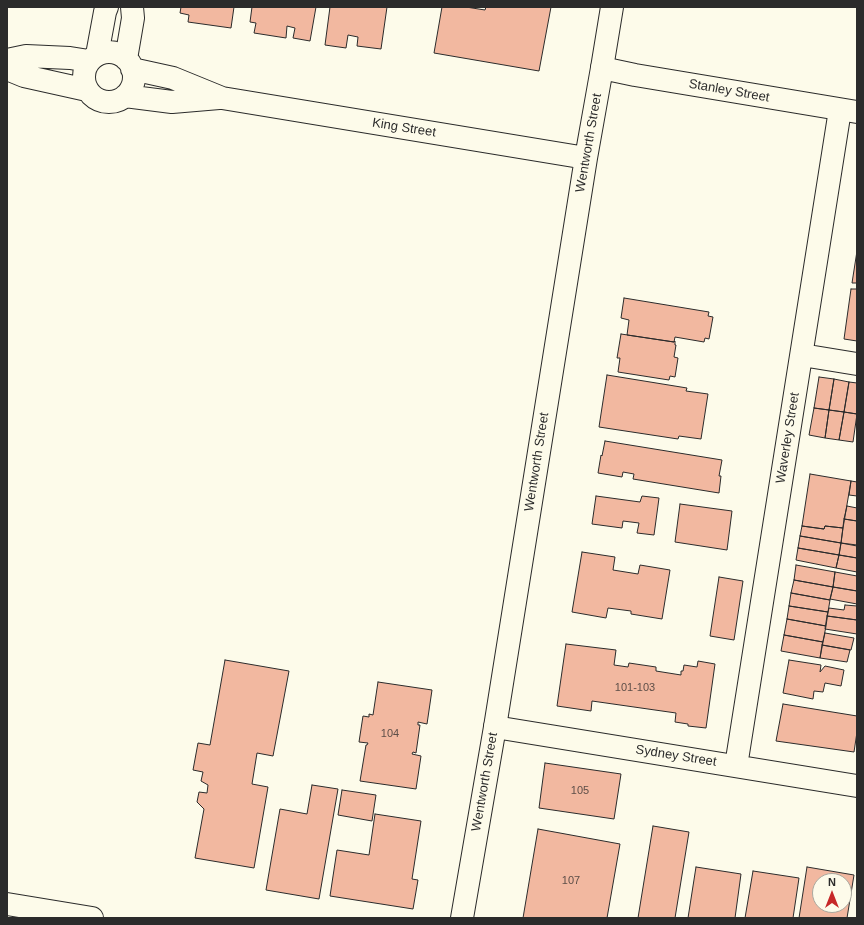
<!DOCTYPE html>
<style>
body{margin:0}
#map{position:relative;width:864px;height:925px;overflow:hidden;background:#fdfbea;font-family:Helvetica,sans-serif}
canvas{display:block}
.frame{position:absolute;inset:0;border:8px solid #2b2b2b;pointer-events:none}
.north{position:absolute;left:812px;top:873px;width:40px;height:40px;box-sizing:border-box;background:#fdfbea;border:1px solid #a9a89e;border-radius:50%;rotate:0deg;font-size:11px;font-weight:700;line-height:16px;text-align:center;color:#2b2b2b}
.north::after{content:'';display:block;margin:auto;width:14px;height:18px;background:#c62828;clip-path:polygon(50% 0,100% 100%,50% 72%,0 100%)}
</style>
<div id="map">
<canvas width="864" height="925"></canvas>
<div class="frame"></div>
<div class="north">N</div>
</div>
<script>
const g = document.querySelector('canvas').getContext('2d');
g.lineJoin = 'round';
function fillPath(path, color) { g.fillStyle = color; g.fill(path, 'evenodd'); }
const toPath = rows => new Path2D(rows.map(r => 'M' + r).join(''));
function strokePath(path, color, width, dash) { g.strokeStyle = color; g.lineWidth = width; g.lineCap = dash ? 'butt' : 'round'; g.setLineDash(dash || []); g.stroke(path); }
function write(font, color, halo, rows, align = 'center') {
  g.font = font + ' Helvetica,sans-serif'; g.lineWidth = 3; g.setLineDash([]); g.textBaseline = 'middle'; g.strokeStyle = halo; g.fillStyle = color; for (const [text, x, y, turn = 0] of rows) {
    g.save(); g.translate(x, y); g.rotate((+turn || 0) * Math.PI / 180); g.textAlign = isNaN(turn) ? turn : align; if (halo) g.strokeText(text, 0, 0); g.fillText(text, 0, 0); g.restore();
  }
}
const building = toPath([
 [181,7,234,7,231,28,188,22,189,15,180,13,181,7],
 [252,7,316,7,310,41,293,38,295,28,287,26,286,38,254,33,256,23,250,22,252,7],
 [330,7,387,7,381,49,357,46,358,37,348,35,346,48,325,45,330,7],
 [442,7,466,7,485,10,486,7,551,7,539,71,434,53,442,7],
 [857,251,857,283,852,283,857,251],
 [851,289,857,289,857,341,844,339,851,289],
 [624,298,709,312,708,316,713,317,709,339,705,338,704,342,675,337,674,342,627,335,629,320,621,318,624,298],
 [621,334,674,342,675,341,675,345,676,345,674,357,678,358,675,377,670,376,669,380,618,372,620,358,617,358,621,334],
 [607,375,687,388,686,391,708,394,701,439,679,436,678,439,599,427,607,375],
 [819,377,834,379,829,410,814,408,819,377],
 [834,379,849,382,844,412,829,410,834,379],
 [849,382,857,383,857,414,844,412,849,382],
 [814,408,829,410,825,438,809,435,814,408],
 [829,410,844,412,839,440,825,438,829,410],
 [844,412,857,414,853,442,839,440,844,412],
 [605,441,722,460,719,476,721,476,719,493,633,479,634,474,623,472,622,477,598,473,601,455,602,456,605,441],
 [810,474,851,481,843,528,825,526,824,529,802,526,810,474],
 [851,481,857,482,857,496,849,495,851,481],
 [596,496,640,502,642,496,659,498,654,535,637,533,639,523,623,521,622,528,592,524,596,496],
 [680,504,732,511,727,550,675,542,680,504],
 [847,506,857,508,857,521,844,519,847,506],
 [844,519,857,521,857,545,841,543,844,519],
 [802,526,824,529,825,526,843,528,841,543,800,536,802,526],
 [800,536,841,543,839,555,798,548,800,536],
 [841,543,857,546,857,558,839,555,841,543],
 [798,548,839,555,836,568,796,560,798,548],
 [582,552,615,557,613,570,638,574,640,565,670,570,662,619,631,614,631,611,608,608,606,618,572,612,582,552],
 [839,555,857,558,857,572,836,568,839,555],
 [796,565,835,572,833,587,794,580,796,565],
 [835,572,857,576,857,591,833,587,835,572],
 [719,577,743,581,734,640,710,636,719,577],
 [794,580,833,587,830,600,791,593,794,580],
 [833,587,857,591,857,604,830,599,833,587],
 [791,593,830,600,828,612,789,606,791,593],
 [845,605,857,606,857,620,827,616,829,608,844,610,845,605],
 [789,606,828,612,826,626,787,619,789,606],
 [827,616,857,620,857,634,825,629,827,616],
 [787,619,826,626,823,642,784,635,787,619],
 [825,633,854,638,851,650,822,645,825,633],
 [784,635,823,642,820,658,781,651,784,635],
 [566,644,616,650,614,665,628,667,629,663,656,667,656,671,681,675,681,671,683,671,684,665,697,667,698,661,715,664,706,728,688,726,688,724,675,722,676,713,592,701,591,711,557,706,566,644],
 [822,645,850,650,847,662,820,658,822,645],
 [225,660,289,671,273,756,257,753,252,784,268,787,254,868,195,858,204,809,197,802,199,792,207,793,208,785,201,781,203,772,193,770,198,743,210,745,225,660],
 [789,660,821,665,820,672,825,666,844,670,841,686,825,683,823,692,814,691,813,699,783,693,789,660],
 [378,682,432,690,427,724,418,722,418,725,420,725,416,753,413,752,412,754,421,756,416,789,360,781,366,745,367,745,368,743,359,742,363,716,369,717,369,714,373,715,378,682],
 [783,704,857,716,857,732,854,752,776,741,783,704],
 [545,763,621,774,614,819,539,808,545,763],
 [312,785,338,789,319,899,266,890,280,809,307,814,312,785],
 [342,790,376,795,372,821,338,815,342,790],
 [375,814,421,821,412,879,418,880,413,909,330,896,337,850,369,855,375,814],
 [653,826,689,832,675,918,638,918,653,826],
 [538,829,620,844,607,918,523,918,538,829],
 [696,867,741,874,735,918,688,918,696,867],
 [807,867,854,875,847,918,799,918,807,867],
 [820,881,844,881,844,905,820,905,820,881],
 [753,871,799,878,793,918,745,918,753,871]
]);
const street = toPath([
 [602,68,612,7],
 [802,355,857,364],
 [495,727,857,786],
 [736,766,840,110]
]);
const secondary = toPath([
 '84 77a25 25 0 1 1 50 0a25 25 0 1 1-50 0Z',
 [97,55,105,12,107,7],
 [126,59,133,18,132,7],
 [7,60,26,56,70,58,89,61],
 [7,69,24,76,87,90],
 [132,69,173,78,222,98,586,158],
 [125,96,172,102,219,98],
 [7,904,92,918],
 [462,918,495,727,586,158,602,68,635,75,857,112]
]);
const numberNames = [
 ["101-103",635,688],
 ["104",390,734],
 ["105",580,791],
 ["107",571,881]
];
const streetNames = [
 ["Stanley Street",729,91,10],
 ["King Street",404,128,9],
 ["Wentworth Street",589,143,-80],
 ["Waverley Street",788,438,-81],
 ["Wentworth Street",537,462,-81],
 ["Sydney Street",676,756,9],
 ["Wentworth Street",485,782,-80]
];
fillPath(building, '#f2b8a0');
strokePath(building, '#2b2b2b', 1);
strokePath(street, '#2b2b2b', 24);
strokePath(secondary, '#2b2b2b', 24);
strokePath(street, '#fdfbea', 22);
strokePath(secondary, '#fdfbea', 22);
write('11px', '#5d4e48', null, numberNames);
write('13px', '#2b2b2b', '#fdfbea', streetNames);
</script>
